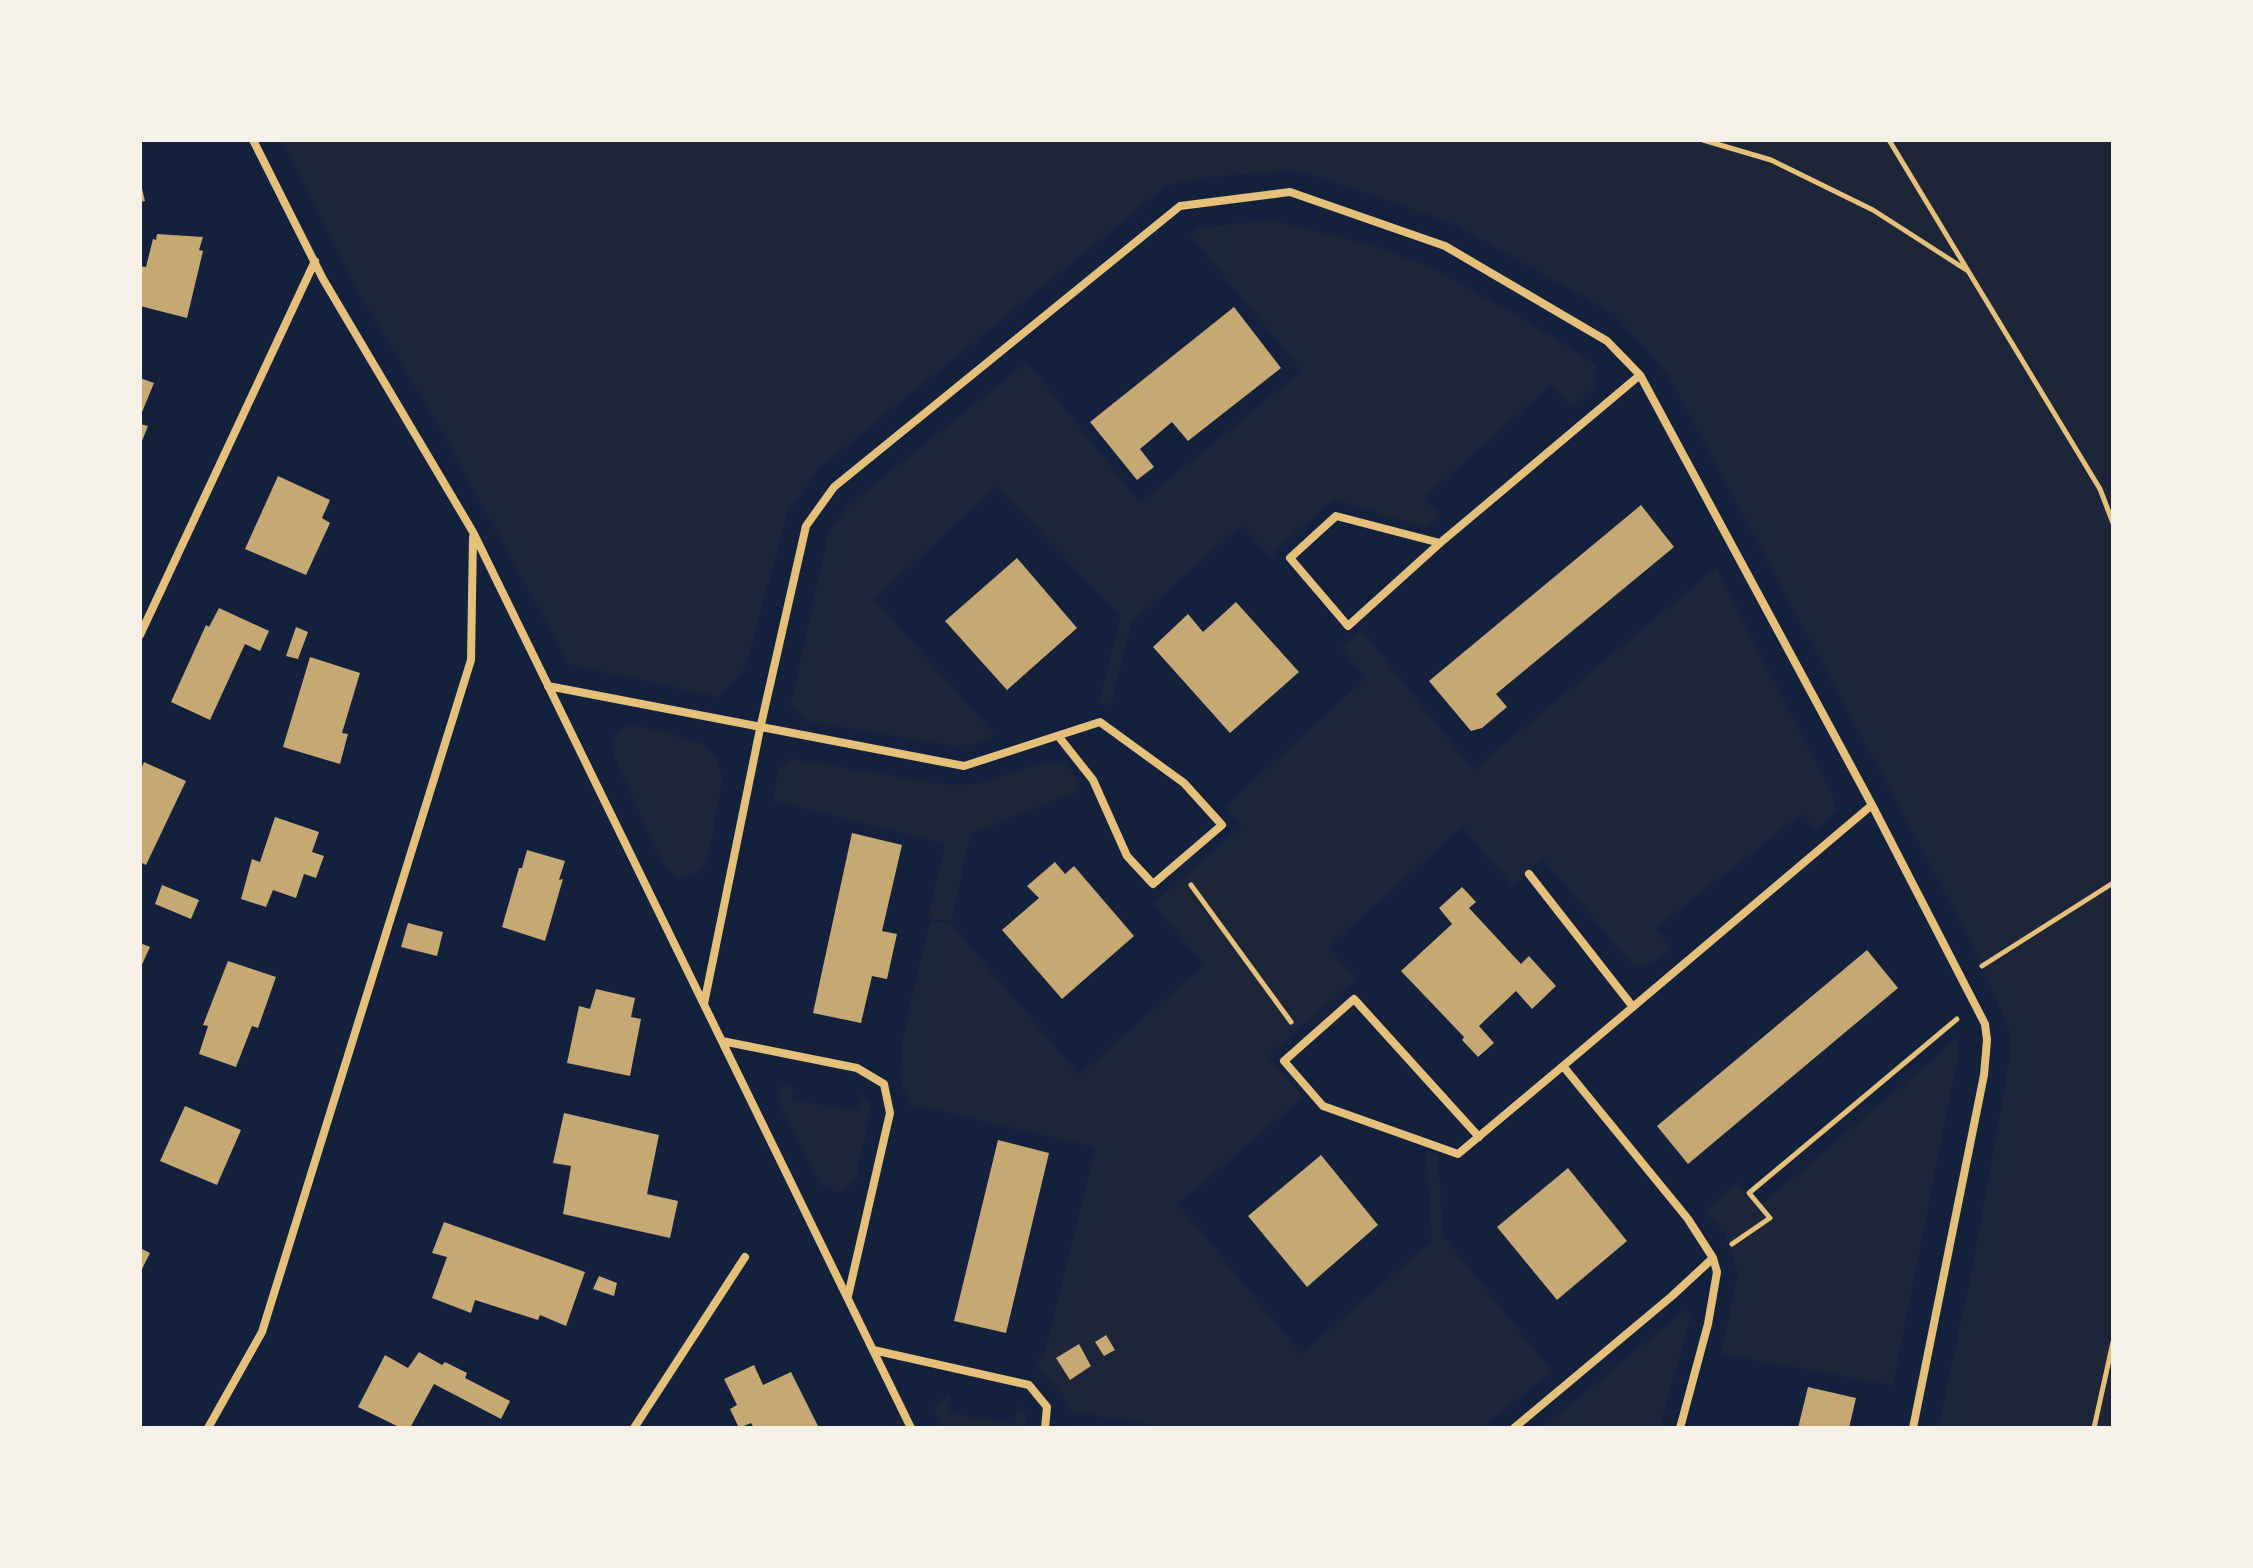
<!DOCTYPE html>
<style>
body{margin:0}
#map{position:relative;width:2253px;height:1568px;overflow:hidden;background:#14213d;font-family:"PT Serif",serif}
canvas{display:block}
.frame{position:absolute;inset:0;border:142px solid #f6f1e7;pointer-events:none}
</style>
<div id="map">
<canvas width="2253" height="1568"></canvas>
<div class="frame"></div>
</div>
<script>
const g = document.querySelector('canvas').getContext('2d');
g.lineJoin = 'round';
function fillPath(path, color) { g.fillStyle = color; g.fill(path, 'evenodd'); }
const toPath = rows => new Path2D(rows.map(r => 'M' + r).join(''));
function strokePath(path, color, width, dash) { g.strokeStyle = color; g.lineWidth = width; g.lineCap = dash ? 'butt' : 'round'; g.setLineDash(dash || []); g.stroke(path); }
const green = toPath([
 [282,140,2113,140,2113,1428,1938,1428,1972,1270,2010,1058,2010,1031,1972,945,1923,851,1667,373,1614,314,1454,224,1320,177,1290,170,1192,179,1166,186,819,468,788,512,745,668,718,697,569,664,438,424,356,288],
 [1271,220,1367,244,1426,265,1522,318,1596,365,1595,386,1572,407,1551,385,1424,498,1440,515,1426,528,1334,499,1273,552,1274,560,1241,525,1131,623,1110,706,1099,703,1121,617,997,486,874,599,995,735,974,744,954,746,806,721,791,704,828,534,847,507,1027,362,1140,503,1302,371,1190,235,1198,228],
 [1716,568,1831,792,1837,811,1816,830,1802,814,1655,928,1671,949,1651,963,1642,965,1632,964,1543,859,1512,885,1462,827,1328,947,1356,979,1268,1056,1303,1097,1178,1204,1301,1354,1432,1241,1426,1152,1438,1154,1443,1236,1552,1371,1482,1428,1173,1428,1070,1411,1063,1395,1035,1365,1046,1349,1095,1147,910,1104,900,1080,902,1041,930,921,950,923,1079,1075,1204,965,1153,904,1242,826,1226,806,1366,678,1341,648,1362,631,1473,770],
 [626,726,645,727,703,744,717,759,722,782,707,862,694,875,677,878,661,861,612,751,613,737],
 [791,759,945,785,977,784,1043,762,1064,763,1079,780,1079,790,970,834,952,921,928,919,945,844,773,800,778,769],
 [1957,1039,1958,1056,1893,1385,1721,1354,1738,1273,1725,1234,1705,1210,1737,1183,1759,1207],
 [791,1081,793,1100,859,1112,861,1093,871,1106,856,1179,843,1191,837,1192,821,1184,780,1106,779,1091],
 [1685,1310,1691,1317,1659,1428,1542,1428],
 [950,1393,948,1413,1015,1424,1017,1407,1027,1417,1024,1428,943,1428,935,1412,936,1406]
]);
const building = toPath([
 [140,180,145,201,140,202],
 [157,234,203,237,199,250,203,251,187,318,140,306,140,266,146,267,153,239,156,240],
 [1234,307,1281,368,1188,441,1172,422,1140,449,1154,467,1137,480,1090,422],
 [140,378,154,383,140,417],
 [140,424,148,426,140,446],
 [278,476,330,500,322,518,330,523,306,575,245,549],
 [1641,505,1674,547,1496,694,1507,707,1482,728,1471,731,1429,681],
 [1017,558,1077,628,1007,690,945,621],
 [1236,602,1299,672,1230,733,1153,647,1188,614,1203,632],
 [219,608,269,631,260,651,245,644,210,720,171,702,206,625,209,627],
 [296,627,308,632,298,659,286,656],
 [310,657,360,673,342,733,348,734,340,764,283,747],
 [144,762,186,781,146,865,140,862,140,771],
 [275,817,319,832,312,852,324,856,316,878,304,874,296,898,273,890,266,907,241,899,252,859,260,862],
 [852,833,902,845,882,931,897,934,887,979,872,976,861,1023,813,1013],
 [527,850,565,861,559,880,563,879,545,941,502,927,519,868,522,868],
 [1055,862,1065,874,1074,866,1134,936,1062,999,1002,930,1039,898,1027,886],
 [162,885,199,900,191,919,155,904],
 [1462,887,1476,902,1469,908,1521,964,1529,956,1556,986,1532,1009,1516,991,1479,1026,1494,1043,1478,1057,1462,1040,1464,1037,1401,971,1452,924,1439,908],
 [408,923,443,932,437,956,401,947],
 [140,943,150,947,140,969],
 [1867,950,1898,988,1688,1164,1657,1126],
 [228,961,276,977,258,1028,252,1026,236,1067,199,1054,208,1026,203,1025],
 [596,989,635,998,631,1017,641,1019,630,1076,567,1063,579,1006,590,1009],
 [185,1106,241,1130,217,1185,160,1161],
 [564,1113,659,1135,647,1194,678,1201,670,1238,563,1214,571,1166,553,1163],
 [998,1140,1049,1153,1006,1333,954,1321],
 [1321,1155,1378,1225,1307,1287,1248,1216],
 [1568,1168,1627,1241,1557,1300,1497,1227],
 [444,1222,585,1272,566,1326,540,1315,538,1320,475,1300,471,1313,432,1298,447,1257,432,1253],
 [140,1248,150,1253,140,1273],
 [599,1276,617,1283,614,1296,593,1289],
 [1106,1335,1115,1350,1104,1356,1095,1342],
 [1079,1344,1091,1366,1070,1380,1056,1358],
 [419,1352,442,1365,445,1362,467,1373,465,1378,510,1401,501,1419,434,1384,410,1428,401,1428,358,1407,385,1355,408,1368],
 [754,1365,763,1385,791,1372,819,1428,754,1428,751,1423,739,1428,730,1409,737,1405,724,1379],
 [1808,1387,1856,1398,1849,1428,1798,1428]
]);
const path = toPath([
 [1703,140,1771,160,1873,210,1968,271],
 [1889,140,2100,489,2113,523],
 [1191,885,1291,1022],
 [1982,966,2113,883],
 [1732,1244,1770,1218,1749,1193,1957,1019],
 [2094,1428,2113,1342]
]);
const minor = toPath([
 [253,140,323,279,473,532,911,1428],
 [1440,543,1336,516,1290,558,1348,626,1440,543,1640,375],
 [140,635,315,261],
 [548,686,964,766,1100,722,1184,783,1222,825,1153,884,1127,856,1093,780,1059,737],
 [1529,874,1633,1007],
 [704,1004,760,729,806,526,834,487,1180,206,1290,192,1445,246,1607,341,1640,375,1872,805,1985,1024,1987,1040,1984,1075,1913,1428],
 [722,1041,857,1068,884,1084,890,1113,848,1296],
 [1479,1137,1354,999,1284,1061,1323,1106,1458,1154,1563,1066],
 [873,1350,1029,1385,1047,1407,1045,1428],
 [208,1428,262,1332,471,660,473,537],
 [634,1428,745,1257],
 [1514,1428,1672,1296,1713,1258,1688,1219,1563,1066,1872,805],
 [1680,1428,1708,1324,1717,1272,1713,1258]
]);
fillPath(green, '#1d2539');
fillPath(building, '#c6a872');
strokePath(path, '#e5c07b', 5);
strokePath(minor, '#e5c07b', 8);
</script>
